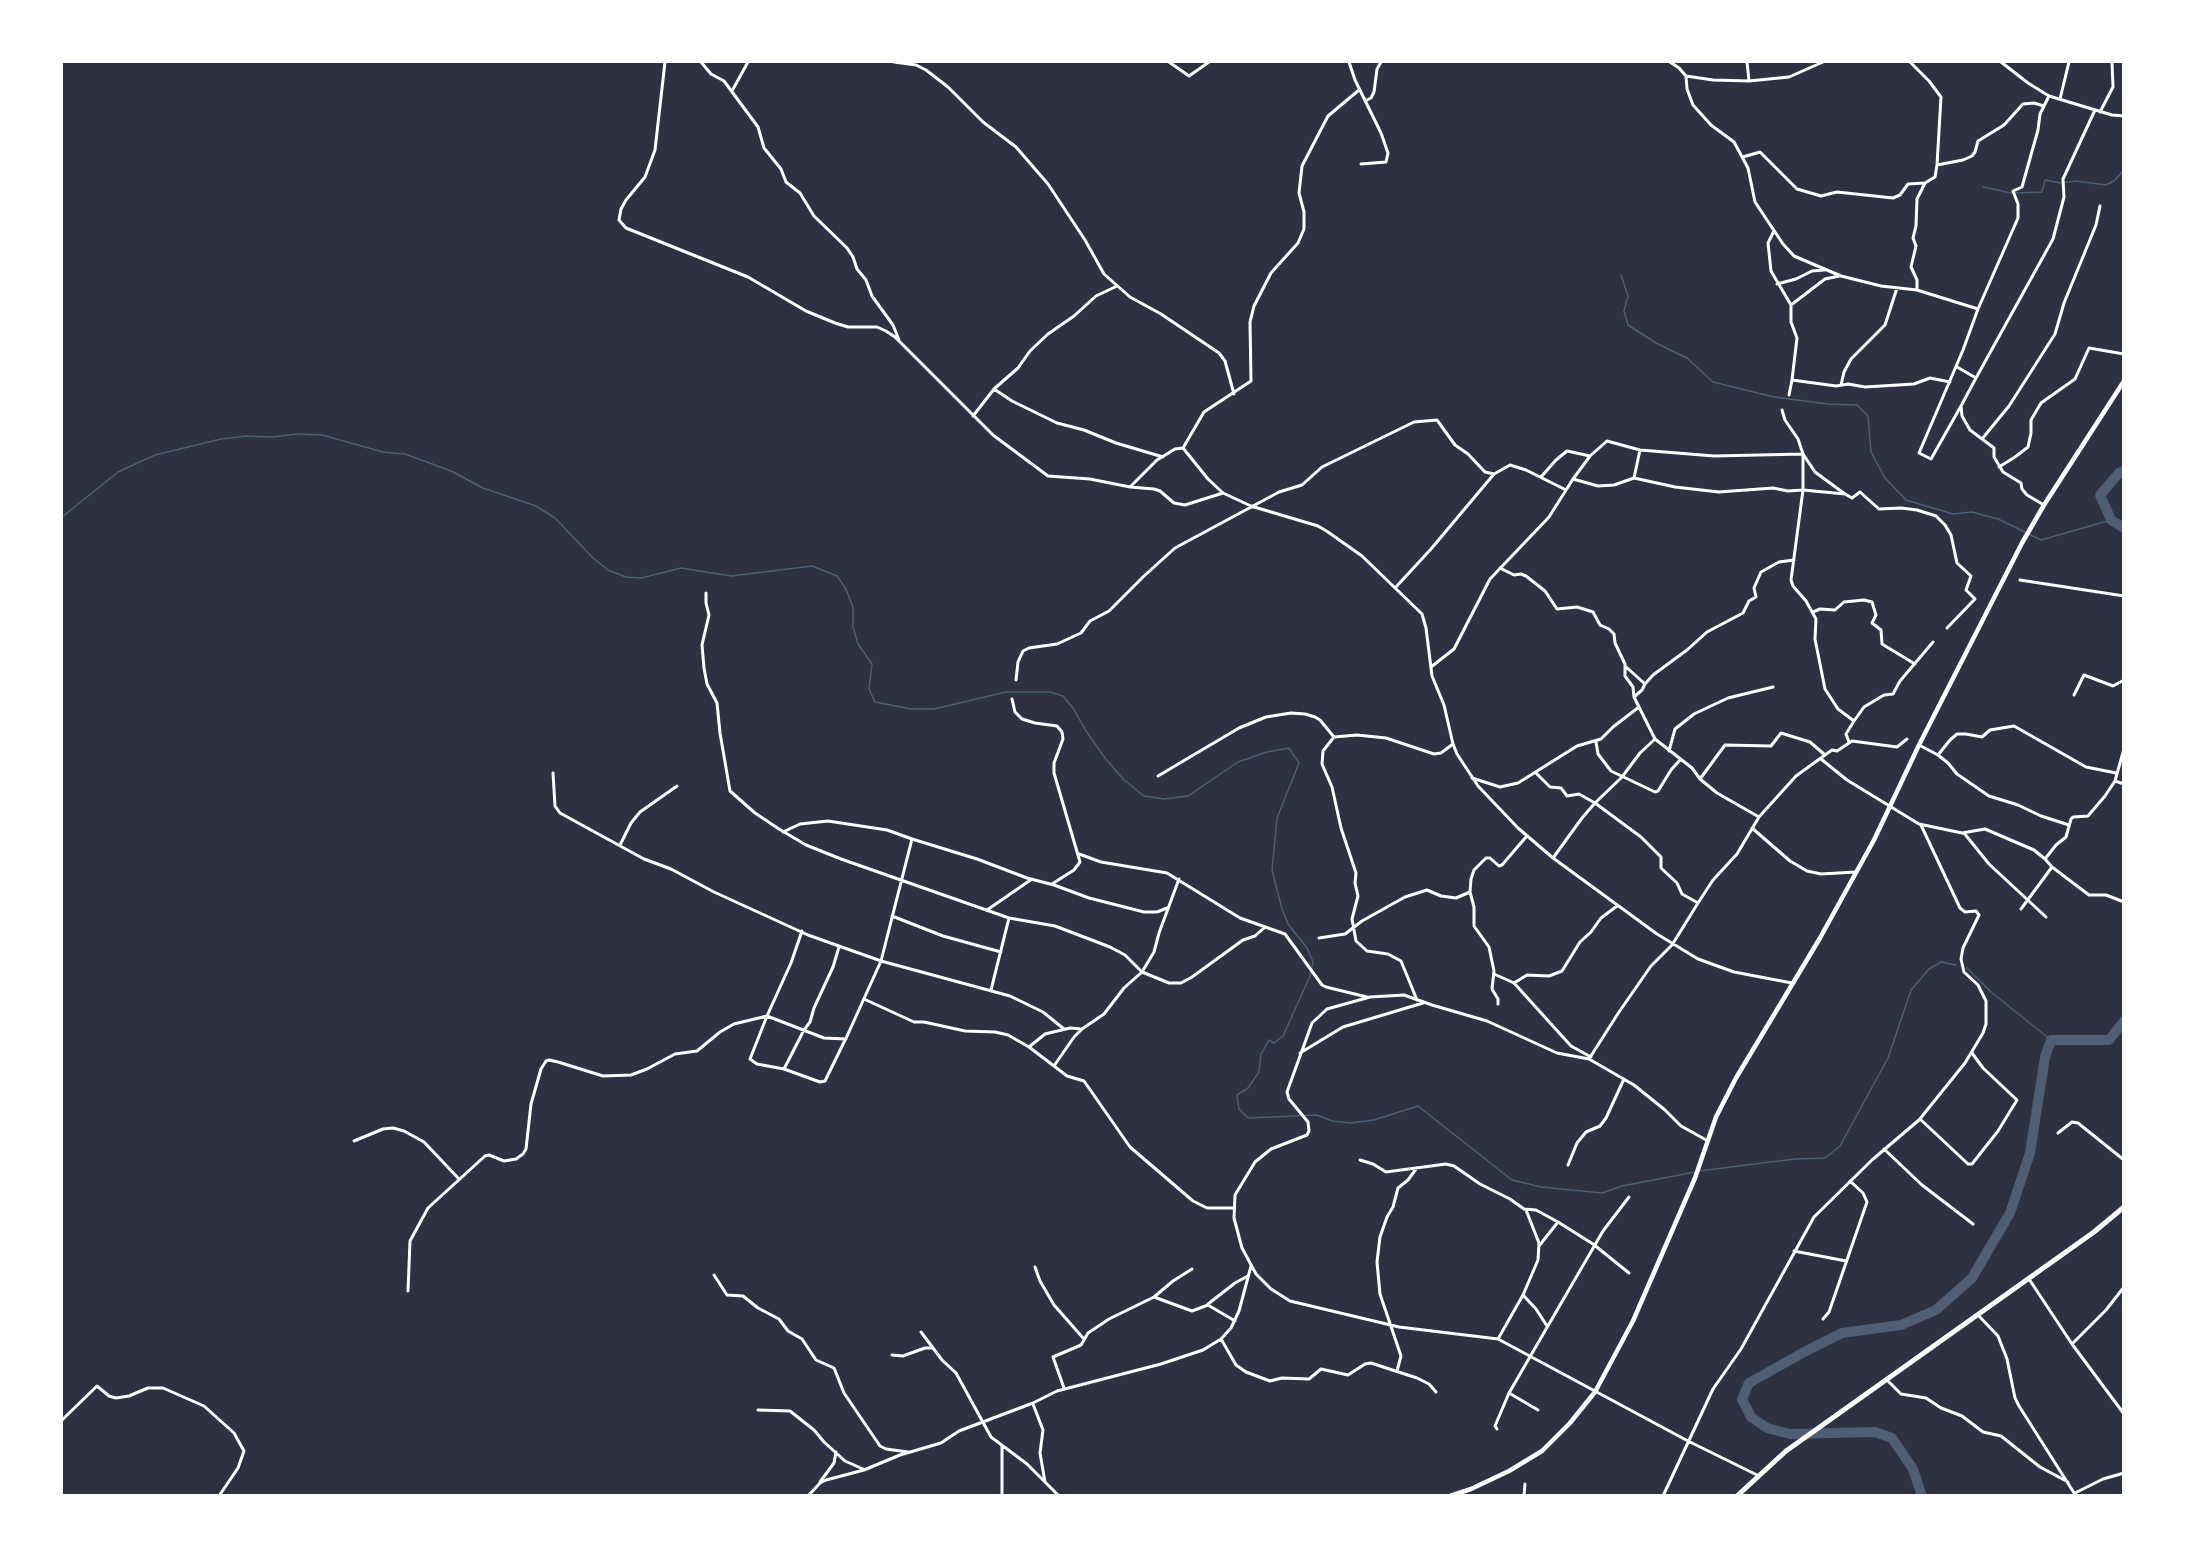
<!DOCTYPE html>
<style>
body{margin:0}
#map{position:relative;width:2185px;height:1557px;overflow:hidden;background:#2d3142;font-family:"PT Serif",serif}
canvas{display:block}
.frame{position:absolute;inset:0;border:63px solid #fff;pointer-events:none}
</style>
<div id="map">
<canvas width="2185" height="1557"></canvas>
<div class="frame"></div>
</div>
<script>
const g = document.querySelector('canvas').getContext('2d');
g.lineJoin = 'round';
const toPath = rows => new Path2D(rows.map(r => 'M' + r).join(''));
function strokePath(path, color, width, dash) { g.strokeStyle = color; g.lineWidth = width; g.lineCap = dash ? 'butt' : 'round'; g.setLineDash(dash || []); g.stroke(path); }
const stream = toPath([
 [1983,187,2011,193],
 [2016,193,2042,192,2045,180,2060,183,2076,181,2106,185,2114,181,2124,170],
 [1621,275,1628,296,1624,311,1628,325,1656,343,1687,358,1713,382,1774,397,1828,404,1857,405,1868,416,1871,452,1885,478,1906,500,1953,514,1972,512,1998,519,2025,532],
 [62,517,118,472,155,455,221,439,245,436,273,437,297,434,322,435,383,452,405,454,451,471,483,488,536,506,555,518,593,558,608,570,626,577,641,578,681,568,731,576,812,566,837,576,846,589,853,607,853,627,858,644,872,664,869,689,875,702,911,709,934,709,1006,692,1050,692,1063,696,1073,708,1086,731,1105,758,1124,780,1144,796,1164,799,1188,796,1238,762,1267,752,1289,748,1299,763,1277,818,1272,870,1282,909,1288,924,1307,948,1313,962,1310,976,1283,1036,1274,1043,1269,1040,1261,1054,1259,1072,1248,1088,1237,1095,1239,1109,1248,1118,1317,1115,1332,1121,1350,1123,1374,1120,1418,1106,1512,1180,1541,1187,1602,1193,1622,1186,1695,1172],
 [2029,534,2041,540,2111,520],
 [1967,968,1991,992,2051,1040],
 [1699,1171,1795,1159,1825,1158,1840,1146,1888,1058,1911,990,1929,969,1941,962,1956,965]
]);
const river = toPath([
 [2124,471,2119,473,2100,495,2111,520,2124,528],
 [1922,1496,1913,1469,1892,1438,1875,1432,1790,1434,1767,1428,1751,1417,1742,1399,1749,1383,1806,1351,1842,1333,1901,1325,1936,1310,1972,1278,2010,1213,2030,1153,2045,1057,2051,1040,2109,1040,2124,1021]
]);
const minor = toPath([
 [665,62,655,150,645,177,626,200,621,209,619,220,626,228,748,277,806,311,835,323,848,327,877,327,886,331,895,337,993,435,1048,476,1090,479,1130,487,1157,460,1175,449,1183,448,1208,479,1223,493,1251,506,1318,526,1328,532,1362,556,1422,614,1426,628,1432,676,1444,705,1453,744,1457,754,1478,786,1518,828,1553,858,1657,934,1698,959,1734,972,1792,983],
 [701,62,711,74,724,81,758,127,764,148,781,169,786,182,800,193,814,216,847,248,853,257,857,269,866,280,872,296,893,325,899,340],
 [894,62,916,65,926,70,948,87,983,122,1016,147,1048,184,1085,240,1104,274,1130,297,1161,314,1219,353,1225,361,1234,394],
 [1169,62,1189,76,1209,62],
 [1349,62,1355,80,1381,133,1388,153,1386,162,1361,164],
 [1670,62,1679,68,1686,76,1713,80,1749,81,1789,77,1823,62],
 [1747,62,1749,81],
 [1910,62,1929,81,1941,97,1937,165],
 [2001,62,2028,83,2049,96,2112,115,2124,116],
 [1686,76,1687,89,1693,105,1711,125,1734,142,1748,168,1755,202,1783,244,1794,256,1841,276,1881,286,1917,290,1978,309],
 [732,91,748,62],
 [2060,99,2069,62],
 [1365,101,1371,98,1374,92,1377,69,1381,62],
 [2100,112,2113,87,2112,62],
 [1743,157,1760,152,1797,189,1821,196,1837,192,1893,198,1900,195,1908,184,1925,183],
 [1774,231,1768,243,1771,271,1791,305],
 [1777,284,1796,279,1812,271,1824,270],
 [1917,290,1917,280,1911,267,1916,246,1913,238,1916,226,1917,199,1925,183,1935,177,1937,165,1963,160,1972,156,1975,152,1978,141,2004,125,2023,104,2034,103,2044,106],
 [1957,367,1976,378,1961,406,1962,416,1970,430,1994,448,1994,457,2003,472,2021,483,2022,489,2027,495,2044,505],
 [1976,378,2053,239,2064,197,2063,179,2095,110],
 [1792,380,1797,338,1791,322,1791,305,1825,279,1839,276],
 [1841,385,1844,372,1851,359,1885,325,1897,288],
 [994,389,1018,368,1030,351,1048,334,1074,316,1096,296,1117,286],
 [1789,395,1792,380,1836,386,1848,384,1865,387,1914,384,1930,378,1950,382],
 [1961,406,1931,459,1919,453,1963,350,1978,309,2018,218,2018,204,2013,191,2022,187,2038,130,2040,114,2049,96],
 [1782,410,1785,420,1798,439,1803,454,1803,490,1791,580,1793,586,1806,601,1816,619,1815,639,1825,689,1838,709,1854,721,1846,734,1849,742],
 [973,416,994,389,1012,401,1057,423,1084,430,1116,443,1163,457],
 [1982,439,2009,406,2055,334,2064,303,2096,225,2100,206],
 [1183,448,1204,412,1251,381,1250,322,1254,306,1271,273,1298,243,1304,229,1304,212,1299,193,1302,166,1328,116,1359,90],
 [1640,450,1634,478,1675,487,1719,492,1773,488,1788,491,1803,490,1845,494,1852,498,1860,492,1879,509,1901,508,1917,510,1936,516,1945,525,1951,535,1957,563,1971,576,1966,590,1975,599,1947,628],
 [1999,467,2015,457,2028,447,2031,433,2031,420,2041,403,2075,379,2089,348,2124,354],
 [1541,477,1556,460,1567,451,1590,456],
 [1573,479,1598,486,1614,485,1634,478],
 [1130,487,1154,489,1160,491,1174,503,1185,505,1223,493],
 [1500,568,1514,575,1521,574,1526,576,1545,591,1557,609,1577,607,1593,612,1600,625,1609,629,1614,634,1615,643,1625,664,1625,676,1633,687,1634,697,1655,739,1692,768,1700,779,1717,793,1759,817],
 [2020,580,2124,596],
 [1395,588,1431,549,1494,474],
 [706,593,706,603,709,615,702,645,704,668,707,684,717,703,720,733,730,791,755,813,779,829,806,845,841,859,1009,918,1055,926,1110,947,1125,955,1142,972,1169,983,1181,983,1192,977,1243,940,1255,936,1264,928],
 [1813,612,1820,609,1835,610,1844,602,1864,600,1872,602,1876,615,1872,623,1881,630,1882,644,1915,664],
 [1625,666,1645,684,1653,675,1687,650,1707,632,1743,613,1749,601,1756,597,1754,588,1761,572,1779,562,1794,560],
 [1431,667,1454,649,1490,579,1549,517,1573,479,1590,456,1607,441,1640,450,1714,456,1803,454,1815,472,1845,494],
 [1016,680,1018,662,1023,651,1029,648,1057,644,1081,633,1090,621,1109,611,1144,576,1175,548,1279,492,1302,485,1322,467,1414,422,1437,420,1455,445,1468,454,1485,472,1494,474,1510,465,1526,470,1566,490],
 [2074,695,2084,675,2113,686,2124,680],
 [1634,697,1642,690,1645,684],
 [1012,699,1015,712,1022,719,1035,723,1057,726,1062,732,1063,739,1054,763,1054,773,1080,862,1074,870,1052,884],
 [1854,721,1864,707,1884,695,1893,694,1900,681,1933,642],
 [1334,737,1323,751,1322,764,1332,787,1341,828,1356,873,1355,883,1358,896,1352,919,1356,941,1367,951,1388,954,1401,961,1417,1000],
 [1596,742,1598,754,1611,771,1655,792,1658,791,1671,770,1680,760],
 [1919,745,1938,755,1948,763,1957,774,1989,796,2018,805,2041,816,2069,825],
 [1669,751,1675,729,1694,714,1728,698,1773,687],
 [1938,755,1950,740,1957,734,1966,734,1982,737,1990,730,2014,726,2086,767,2116,773],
 [1821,759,1847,780,1919,824,1962,833,1985,829,2034,850,2045,859],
 [553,773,555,806,560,813,644,859,671,869,714,892,808,935,881,961,912,839,977,859,1027,878,1054,885,1089,898,1144,912,1157,912,1167,908],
 [1536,773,1550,787,1561,788,1567,796,1579,794,1595,803,1641,837,1661,857,1661,868,1677,883,1682,894,1698,903],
 [1158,776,1239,728,1266,717,1291,713,1305,714,1315,717,1320,720,1334,737,1357,735,1386,738,1434,754,1441,753,1453,744],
 [1472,778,1500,787,1518,783,1577,746,1601,739,1613,727,1639,707],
 [1700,779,1725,745,1771,746,1781,733,1810,742,1825,755],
 [2115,781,2124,749],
 [1752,828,1790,861,1807,871,1821,874,1856,872],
 [783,832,800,824,828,821,887,830,912,839],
 [1964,833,1989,864,2046,917],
 [620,845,631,823,640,812,677,786],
 [1079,854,1101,862,1167,873,1240,918,1285,934,1322,985,1326,987,1367,997],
 [1553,858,1582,818,1595,803,1622,777,1640,753,1655,739],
 [2052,867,2089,895,2106,895,2124,902],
 [2021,909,2052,867,2045,859,2056,845,2066,837,2071,819,2073,817,2088,816,2105,796,2115,781,2124,784],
 [987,910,1032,879],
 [892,916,943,936,1001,952],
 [1319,938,1345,934,1362,921,1405,897,1427,890,1441,896,1456,898,1470,892],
 [1494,974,1514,983,1571,1046,1591,1057],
 [1514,983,1527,975,1549,976,1562,971,1580,942,1591,932,1601,918,1617,906],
 [991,990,1009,918],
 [864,999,914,1022,924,1022,965,1031,995,1032,1008,1035,1029,1047,1045,1034,1070,1028,1082,1029,1104,1014,1124,988,1142,972,1154,952,1159,933,1179,879],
 [1498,1004,1498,999,1492,989,1494,971,1489,947,1474,926,1474,907,1470,892,1471,879,1474,870,1486,858,1490,858,1499,866,1502,865,1526,837],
 [1082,1029,1074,1037,1054,1066,1067,1076,1084,1081,1130,1147,1193,1201,1207,1208,1233,1208],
 [846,1039,824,1038,767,1016,750,1059,757,1064,784,1069,820,1082,825,1081,848,1034,881,961,1010,996,1043,1012,1064,1029],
 [1029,1047,1054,1066],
 [1300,1053,1343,1027,1423,1003],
 [1589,1059,1619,1012,1651,966,1672,945,1698,903,1713,880,1737,854,1759,817,1796,776,1825,755,1832,750,1837,751,1852,741,1897,747,1907,739],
 [784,1069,804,1030,810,1022,814,1008,833,967,839,947],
 [1920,1119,1968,1164,1972,1164,1998,1131,2017,1100,1983,1068,1972,1053],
 [2058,1133,2072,1122,2078,1123,2124,1160],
 [354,1141,383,1129,393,1128,404,1131,424,1142,459,1179],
 [1708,1141,1681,1126,1665,1110,1634,1085,1589,1059,1557,1053,1487,1021,1432,1005,1404,995,1370,997,1327,1009,1312,1023,1287,1092,1289,1099,1308,1122,1309,1131,1307,1135,1271,1149,1255,1162,1235,1195,1234,1218,1242,1248,1256,1274,1271,1289,1290,1301,1399,1327,1498,1339,1688,1441,1757,1475],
 [1884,1149,1922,1185,1973,1224],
 [1360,1160,1373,1164,1386,1172,1446,1164,1454,1166,1480,1184,1510,1199,1524,1209,1536,1210,1558,1222,1593,1244,1629,1273],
 [1568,1165,1577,1143,1586,1132,1600,1126,1606,1118,1624,1079],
 [1539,1246,1558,1222],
 [1794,1251,1846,1261],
 [1035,1267,1040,1281,1054,1305,1084,1339],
 [714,1275,727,1295,743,1296,758,1308,779,1319,788,1331,802,1339,816,1360,834,1368,844,1393,880,1446,886,1449,908,1452],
 [2029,1279,2072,1344,2124,1414],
 [408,1291,410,1241,428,1208,485,1156,489,1155,504,1161,516,1159,523,1154,526,1149,531,1104,541,1069,546,1061,549,1060,558,1062,603,1076,631,1075,647,1069,675,1054,697,1051,720,1032,734,1024,767,1016,791,963,802,931],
 [1523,1295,1536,1309,1547,1326],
 [1154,1297,1173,1281,1192,1269],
 [1208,1304,1235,1283,1248,1276],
 [1978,1315,1998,1336,2007,1359,2015,1398,2019,1406,2076,1496],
 [1823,1319,1829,1312,1867,1202,1863,1193,1850,1181],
 [921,1332,942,1360,956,1373,991,1437,1027,1464,1045,1482],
 [1221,1339,1236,1365,1246,1372,1270,1381,1282,1378,1309,1379,1321,1369,1348,1375,1365,1364,1371,1363,1417,1378,1429,1384,1436,1392],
 [1498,1339,1523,1295,1538,1260,1539,1243,1526,1210],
 [2072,1344,2106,1310,2124,1287],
 [892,1355,903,1356,925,1348,931,1348],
 [1397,1371,1401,1356,1380,1294,1377,1262,1380,1237,1387,1217,1393,1207,1398,1188,1408,1180,1416,1169],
 [1887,1380,1901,1394,1926,1398,1941,1408,1962,1416,1983,1432,2001,1436,2040,1467,2068,1482],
 [1064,1388,1053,1357,1081,1345,1088,1333,1109,1319,1154,1297,1192,1311,1208,1305,1235,1321],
 [1033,1404,1043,1430,1040,1453,1045,1482,1059,1496],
 [758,1410,790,1411,814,1430,824,1442,845,1461,863,1469],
 [1538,1410,1509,1393,1603,1231,1629,1197],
 [62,1420,97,1386,109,1396,116,1398,129,1396,148,1388,163,1388,204,1406,234,1433,244,1451,238,1468,219,1496],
 [1497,1429,1495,1426,1509,1393],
 [820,1482,834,1463,836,1452],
 [2075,1493,2103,1479,2124,1473],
 [808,1496,820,1483,826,1480,864,1470,900,1455,941,1443,959,1431,1033,1403,1057,1391,1161,1364,1203,1350,1221,1339,1231,1328,1239,1311,1251,1266],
 [1002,1496,1002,1446],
 [1524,1496,1525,1484],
 [1663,1496,1713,1389,1741,1349,1814,1217,1872,1160,1919,1120,1965,1063,1983,1033,1986,1024,1986,1001,1978,985,1964,972,1961,959,1963,948,1979,915,1976,911,1965,912,1960,908,1921,825]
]);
const secondary = toPath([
 [1450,1496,1471,1489,1509,1471,1542,1451,1570,1423,1595,1392,1633,1321,1695,1178,1716,1117,1736,1078,1820,938,1874,840,1919,745,2022,543,2044,505,2124,381]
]);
const trunk = toPath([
 [1737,1496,1786,1451,2094,1232,2124,1207]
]);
strokePath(stream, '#4f5d75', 1.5);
strokePath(river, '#4f5d75', 10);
strokePath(minor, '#fff', 3);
strokePath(secondary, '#fff', 4.5);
strokePath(trunk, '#fff', 5);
</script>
